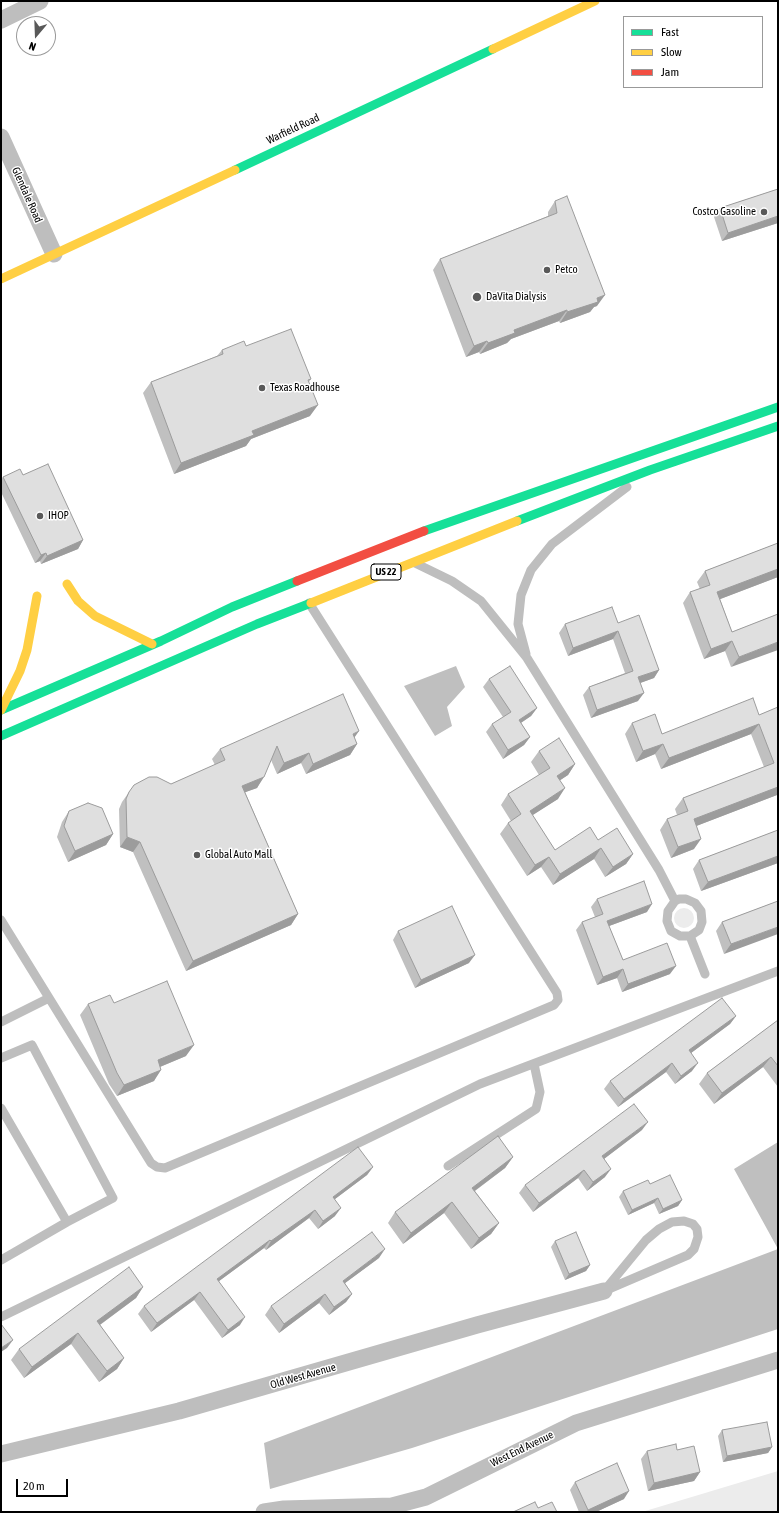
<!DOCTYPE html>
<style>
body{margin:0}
#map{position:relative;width:779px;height:1513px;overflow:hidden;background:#fff;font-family:"Asap Condensed",sans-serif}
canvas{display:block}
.frame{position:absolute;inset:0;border:2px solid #000;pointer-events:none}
.legend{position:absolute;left:623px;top:16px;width:140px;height:72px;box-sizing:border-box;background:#fff;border:1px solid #999;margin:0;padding:5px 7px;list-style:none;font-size:12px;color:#000}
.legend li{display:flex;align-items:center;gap:8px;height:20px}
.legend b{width:20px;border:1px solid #999}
.north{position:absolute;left:16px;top:16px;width:40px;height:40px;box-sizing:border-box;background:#fff;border:1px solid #999;border-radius:50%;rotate:199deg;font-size:11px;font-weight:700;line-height:16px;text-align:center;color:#000}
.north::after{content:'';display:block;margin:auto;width:14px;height:18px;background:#595959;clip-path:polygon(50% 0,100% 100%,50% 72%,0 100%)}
.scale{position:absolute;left:16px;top:1479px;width:52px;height:18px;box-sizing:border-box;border:2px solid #000;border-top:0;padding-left:5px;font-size:12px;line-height:14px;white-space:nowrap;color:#000;-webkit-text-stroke:3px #fff;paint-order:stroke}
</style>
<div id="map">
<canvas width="779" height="1513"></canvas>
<div class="frame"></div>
<ul class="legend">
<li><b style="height:5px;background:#16e098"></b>Fast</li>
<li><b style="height:5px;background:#ffcf43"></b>Slow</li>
<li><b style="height:5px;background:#f24e42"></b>Jam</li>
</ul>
<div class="north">N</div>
<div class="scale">20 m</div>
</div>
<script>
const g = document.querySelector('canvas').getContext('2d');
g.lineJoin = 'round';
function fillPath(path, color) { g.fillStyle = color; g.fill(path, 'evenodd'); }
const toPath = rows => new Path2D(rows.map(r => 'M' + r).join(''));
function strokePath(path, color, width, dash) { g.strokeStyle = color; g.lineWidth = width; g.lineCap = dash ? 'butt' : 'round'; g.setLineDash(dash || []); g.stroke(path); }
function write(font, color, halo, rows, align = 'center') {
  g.font = font + ' "Asap Condensed",sans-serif'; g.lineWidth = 3; g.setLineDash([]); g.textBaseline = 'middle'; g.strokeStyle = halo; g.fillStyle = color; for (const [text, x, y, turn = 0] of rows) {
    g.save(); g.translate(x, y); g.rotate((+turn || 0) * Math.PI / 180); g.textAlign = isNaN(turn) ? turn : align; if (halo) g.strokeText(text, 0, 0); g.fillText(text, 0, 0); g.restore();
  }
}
const green = toPath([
 '674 918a10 10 0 1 1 20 0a10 10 0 1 1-20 0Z',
 [778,1471,778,1512,642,1512]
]);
const water = toPath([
 [456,666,465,687,447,707,452,726,435,736,404,686],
 [778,1142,778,1329,412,1448,270,1489,264,1443,778,1249,734,1169]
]);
const lane = toPath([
 [415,563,452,581,481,601,527,658,659,870,675,901,668,911,667,921,671,931,680,936,690,936,699,930,702,922,701,911,695,903,686,899,679,899,675,901],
 [526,654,518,624,521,595,531,570,552,544,627,487],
 [1,920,151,1163,157,1167,165,1168,554,1005,558,1000,557,993,309,603],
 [690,936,705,974],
 [1,1022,49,998],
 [1,1058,32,1045,113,1198,67,1222],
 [1,1108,67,1222,1,1260],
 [448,1166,536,1109,540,1092,534,1064],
 [684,1221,693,1224,697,1229,698,1237,694,1249,688,1255,604,1291,646,1240,659,1229,672,1222,684,1221],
 [1,1317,480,1084,778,971]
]);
const street = toPath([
 [1,20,40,1],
 [1,137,54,254],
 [1,1454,179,1411,477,1325,604,1291],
 [264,1512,284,1509,392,1506,426,1497,576,1423,778,1360]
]);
const fast = toPath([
 [235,170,493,49],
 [517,521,650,470,778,426],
 [424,531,778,407],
 [1,710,161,641,232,607,297,581],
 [1,736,257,624,311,603]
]);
const slow = toPath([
 [493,49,595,1],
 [1,279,235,170],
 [67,584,78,601,95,616,152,644],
 [311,603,517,521],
 [1,710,20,671,27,650,37,596]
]);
const jam = toPath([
 [297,581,424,531]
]);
const wall = toPath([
 [778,189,778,223,722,241,714,217,720,208],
 [555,201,597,306,594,307,590,312,560,323,559,321,511,339,507,343,480,354,479,352,466,357,433,270,440,259,548,216,548,212],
 [246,346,311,379,309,382,310,416,251,439,246,446,174,474,143,393,151,382,217,356,222,350],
 [23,475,83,540,78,549,41,564,40,561,35,563,1,492,1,480,3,477],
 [778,543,778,577,720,599,732,632,778,614,731,667,725,651,704,659,683,603,690,592,700,589,697,582,705,571],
 [618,623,659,670,654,678,640,683,638,701,591,718,583,695,589,687,625,673,613,639,568,656,559,633,565,624],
 [489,679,537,708,531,716,521,723,530,737,524,745,503,759,486,732,492,724,503,717,483,687],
 [778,707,777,795,696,826,694,849,671,858,660,830,667,819,677,815,675,809,683,798,764,767,751,734,661,769,655,754,636,762,625,734,632,723,662,734,759,715],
 [354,738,357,744,350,755,306,774,301,763,277,774,271,760,257,788,245,792,298,914,291,925,186,971,133,852,120,847,119,809,122,802,134,785,171,784,215,765,212,759,220,749],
 [539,751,575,764,568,775,560,780,558,799,532,815,555,850,598,840,633,854,626,864,605,877,594,859,553,885,541,867,527,876,500,834,508,823,511,821,501,805,508,794,539,775,531,762],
 [69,811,113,834,106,845,68,862,57,837,62,822],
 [778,830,778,863,701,891,693,869,699,860],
 [597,899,647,912,609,926,623,960,670,974,622,992,617,978,597,985,576,930,582,922,595,917,591,907],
 [778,901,724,954,716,931,722,922],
 [398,931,469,963,415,988,393,940],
 [114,1003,186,1056,160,1067,154,1081,117,1096,109,1084,80,1015,88,1004],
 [736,1016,730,1024,691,1053,692,1071,675,1084,666,1072,618,1107,604,1089,610,1081],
 [778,1020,778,1087,763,1067,714,1104,699,1084,707,1073],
 [642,1130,604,1159,605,1177,587,1191,578,1178,533,1212,519,1193,525,1185],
 [513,1157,505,1168,475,1191,499,1223,491,1234,471,1249,444,1213,403,1244,388,1223,395,1212],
 [373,1167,367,1175,335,1199,335,1216,318,1229,309,1218,266,1250,264,1248,219,1281,240,1325,222,1338,194,1300,151,1332,138,1314,144,1306],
 [650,1184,682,1200,678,1206,659,1214,654,1203,628,1215,619,1197,623,1191],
 [555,1241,590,1265,586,1271,565,1280,551,1247],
 [379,1258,345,1283,352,1294,346,1302,329,1315,319,1303,279,1333,265,1315,271,1306],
 [143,1287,136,1298,100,1325,124,1358,117,1369,99,1382,71,1344,24,1378,11,1360,19,1349],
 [722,1430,772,1447,768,1453,723,1462,718,1436],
 [677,1450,700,1472,694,1481,648,1491,641,1459,647,1451],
 [575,1482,624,1499,596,1512,579,1512,570,1490]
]);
const shadedWall = toPath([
 [778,216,778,223,722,241,728,233],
 [605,295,597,306,594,307,590,312,560,323,567,312,597,298],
 [567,310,559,321,511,339,507,343,480,354,488,343,514,330],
 [487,341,479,352,466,357,474,346],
 [318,405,310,416,251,439,246,446,174,474,181,463,252,431],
 [83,540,78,549,41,564,47,556],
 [46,553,40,561,35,563,41,555],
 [778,569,778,577,710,603,717,592],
 [618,631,613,639,568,656,573,648],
 [732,641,725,651,704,659,711,649],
 [778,642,778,650,731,667,739,657],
 [659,670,654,678,632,686,638,677],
 [644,693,638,701,591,718,597,710],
 [537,708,531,716,513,728,519,720],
 [759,724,751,734,661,769,669,758],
 [359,731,352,741,353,734],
 [530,737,524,745,503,759,508,750],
 [357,744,350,755,306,774,313,764],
 [663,744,655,754,636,762,643,751],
 [309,753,301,763,277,774,284,763],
 [575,764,568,775,550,787,557,776],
 [264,777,257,788,235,796,242,786],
 [778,787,778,794,777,795,686,830,694,819],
 [565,788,558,799,522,822,530,811],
 [113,834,106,845,68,862,75,851],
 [127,837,140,842,133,852,120,847],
 [701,839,694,849,671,858,678,847],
 [601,848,594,859,553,885,560,874],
 [633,854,626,864,605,877,613,867],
 [778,856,778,863,701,891,708,882],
 [549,857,541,867,527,876,535,865],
 [652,904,647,912,601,929,607,921],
 [298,914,291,925,186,971,193,961],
 [778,927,778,934,724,954,731,944],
 [475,955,469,963,415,988,421,980],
 [676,966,670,974,622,992,628,984],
 [623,969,617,978,597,985,603,977],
 [736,1016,730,1024,683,1059,689,1050],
 [194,1045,186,1056,150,1071,158,1060],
 [771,1057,763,1067,714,1104,722,1093],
 [672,1063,666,1072,618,1107,624,1099],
 [698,1063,692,1071,675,1084,681,1076],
 [161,1070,154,1081,117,1096,124,1085],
 [648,1122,642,1130,596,1165,602,1156],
 [513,1157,505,1168,465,1198,472,1188],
 [373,1167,367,1175,327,1205,333,1197],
 [611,1169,605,1177,587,1191,593,1182],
 [584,1170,578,1178,533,1212,539,1203],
 [658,1198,654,1203,628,1215,632,1210],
 [682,1200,678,1206,659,1214,663,1209],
 [452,1202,444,1213,403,1244,411,1233],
 [341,1208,335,1216,318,1229,323,1221],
 [315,1210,309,1218,266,1250,271,1241],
 [499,1223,491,1234,471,1249,479,1238],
 [270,1240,264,1248,211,1287,217,1279],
 [385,1249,379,1258,337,1289,343,1281],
 [590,1265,586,1271,565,1280,569,1274],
 [143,1287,136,1298,90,1332,97,1321],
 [200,1292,194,1300,151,1332,157,1323],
 [325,1294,319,1303,279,1333,284,1324],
 [352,1294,346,1302,329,1315,334,1307],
 [245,1317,240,1325,222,1338,228,1330],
 [78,1333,71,1344,24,1378,32,1367],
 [13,1340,7,1348,1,1352,1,1348],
 [124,1358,117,1369,99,1382,107,1371],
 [772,1447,768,1453,723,1462,727,1456],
 [700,1472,694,1481,648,1491,654,1483],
 [629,1491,624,1499,596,1512,586,1512,588,1510]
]);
const building = toPath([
 [778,189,778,216,728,233,720,208,778,189],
 [567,196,605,295,597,298,598,302,567,312,567,310,514,330,515,333,488,343,487,341,474,346,440,259,557,213,555,201,567,196],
 [291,329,311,379,308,380,318,405,252,431,254,435,181,463,151,382,223,354,222,350,244,341,246,346,291,329],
 [48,464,83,540,47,556,46,553,41,555,3,477,20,469,23,475,48,464],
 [778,543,778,569,717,592,732,632,778,614,778,642,739,657,732,641,711,649,690,592,710,585,705,571,778,543],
 [612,607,618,623,639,615,659,670,638,677,644,693,597,710,589,687,633,671,618,631,573,648,565,624,612,607],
 [510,666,537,708,519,720,530,737,508,750,492,724,511,712,489,679,510,666],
 [343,694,359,731,353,734,357,744,313,764,309,753,284,763,277,746,264,777,242,786,298,914,193,961,140,842,127,837,126,799,129,792,134,785,149,777,157,777,171,784,225,760,220,749,343,694],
 [753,698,759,715,778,707,778,787,694,819,701,839,678,847,667,819,688,811,683,798,774,763,759,724,669,758,663,744,643,751,632,723,655,714,662,734,753,698],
 [559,738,575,764,557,776,565,788,530,811,555,850,590,827,598,840,617,828,633,854,613,867,601,848,560,874,549,857,535,865,508,823,521,814,508,794,550,768,539,751,559,738],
 [88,803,102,808,113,834,75,851,64,826,69,811,88,803],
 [778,830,778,856,708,882,699,860,778,830],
 [644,881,652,904,607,921,623,960,667,943,676,966,628,984,623,969,603,977,582,922,603,914,597,899,644,881],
 [778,901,778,927,731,944,722,922,778,901],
 [452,906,475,955,421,980,398,931,452,906],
 [167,981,194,1045,158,1060,161,1070,124,1085,117,1073,88,1004,110,995,114,1003,167,981],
 [722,998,736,1016,689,1050,698,1063,681,1076,672,1063,624,1099,610,1081,722,998],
 [778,1020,778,1066,771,1057,722,1093,707,1073,778,1020],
 [634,1104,648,1122,602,1156,611,1169,593,1182,584,1170,539,1203,525,1185,634,1104],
 [498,1136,513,1157,472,1188,499,1223,479,1238,452,1202,411,1233,395,1212,498,1136],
 [358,1147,373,1167,333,1197,341,1208,323,1221,315,1210,271,1241,270,1240,217,1279,245,1317,228,1330,200,1292,157,1323,144,1306,358,1147],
 [670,1175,682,1200,663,1209,658,1198,632,1210,623,1191,648,1180,650,1184,670,1175],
 [372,1232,385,1249,343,1281,352,1294,334,1307,325,1294,284,1324,271,1306,372,1232],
 [576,1232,590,1265,569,1274,555,1241,576,1232],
 [129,1267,143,1287,97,1321,124,1358,107,1371,78,1333,32,1367,19,1349,129,1267],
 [1,1324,13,1340,1,1348,1,1324],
 [767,1422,772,1447,727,1456,722,1430,767,1422],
 [676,1444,677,1450,694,1446,700,1472,654,1483,647,1451,676,1444],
 [617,1463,629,1491,588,1510,575,1482,617,1463],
 [535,1502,538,1508,552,1502,557,1512,513,1512,535,1502]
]);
const markers = [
 [764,212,4,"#595959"],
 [547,270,4,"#595959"],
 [477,297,5,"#595959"],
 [262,388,4,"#595959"],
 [40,516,4,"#595959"],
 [197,855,4,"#595959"]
];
const shields = [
 [386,572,30]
];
const shieldNames = [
 ["US 22",386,572]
];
const streetNames = [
 ["Warfield Road",293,129,-25],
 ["Glendale Road",27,195,66],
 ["Old West Avenue",303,1376,-16],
 ["West End Avenue",522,1449,-26]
];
const poiNames = [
 ["Costco Gasoline",756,212,"right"],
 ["Petco",555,270],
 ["DaVita Dialysis",486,297],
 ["Texas Roadhouse",270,388],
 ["IHOP",48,516],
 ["Global Auto Mall",205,855]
];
fillPath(green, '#ececec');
fillPath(water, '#bfbfbf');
strokePath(lane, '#bebebe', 9);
strokePath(street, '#bebebe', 17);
strokePath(fast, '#16e098', 9);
strokePath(slow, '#ffcf43', 9);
strokePath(jam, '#f24e42', 9);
fillPath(wall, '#c0c0c0');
fillPath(shadedWall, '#9c9c9c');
fillPath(building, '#dfdfdf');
strokePath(building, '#9c9c9c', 1);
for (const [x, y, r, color] of markers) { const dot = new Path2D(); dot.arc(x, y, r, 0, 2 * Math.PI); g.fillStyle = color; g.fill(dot); strokePath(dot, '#fff', 1.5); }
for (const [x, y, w] of shields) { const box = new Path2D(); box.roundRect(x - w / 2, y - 8, w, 16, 3); g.fillStyle = '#fff'; g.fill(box); strokePath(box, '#000', 1); }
write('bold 10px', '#000', null, shieldNames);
write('11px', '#000', '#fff', streetNames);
write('11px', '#000', '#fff', poiNames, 'left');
</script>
